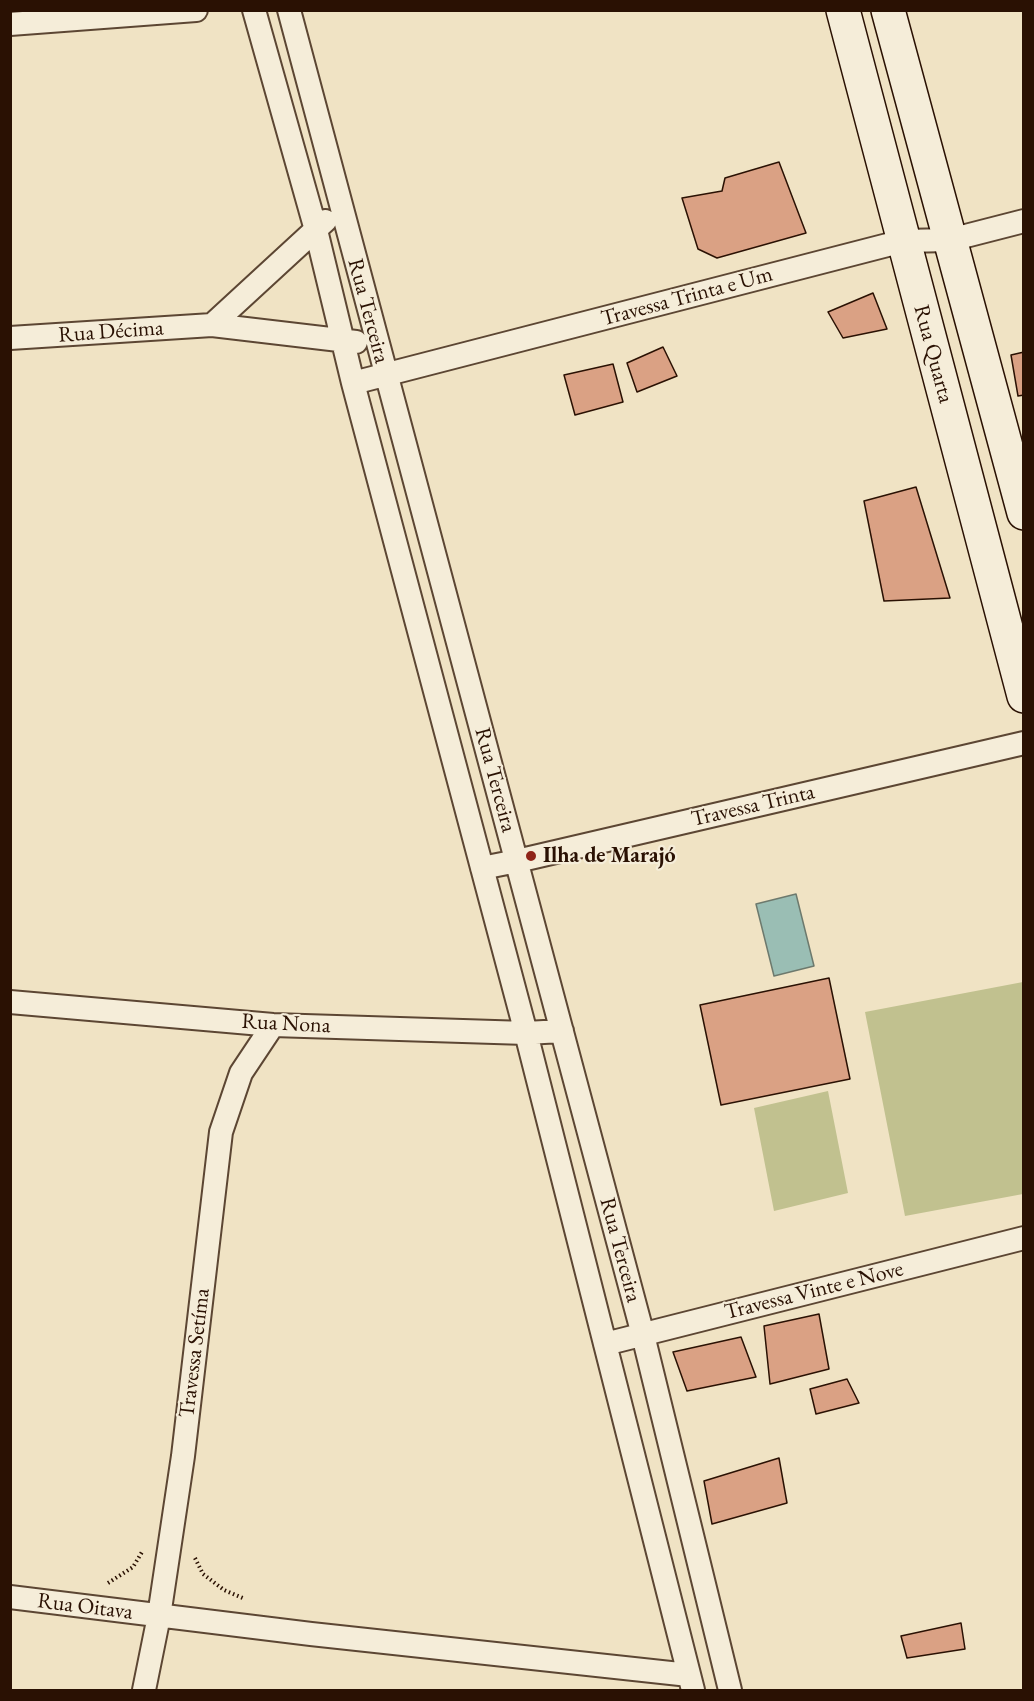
<!DOCTYPE html>
<meta charset="utf-8">
<style>
body{margin:0}
#map{position:relative;width:1034px;height:1701px;overflow:hidden;background:#f0e3c4;font-family:"EB Garamond",serif}
canvas{display:block}
.frame{position:absolute;inset:0;border:12px solid #2a1103;pointer-events:none}
</style>
<div id="map">
<canvas width="1034" height="1701"></canvas>
<div class="frame"></div>
</div>
<script>
const g = document.querySelector('canvas').getContext('2d');
g.lineJoin = 'round';
function fillPath(path, color) { g.fillStyle = color; g.fill(path, 'evenodd'); }
const toPath = rows => new Path2D(rows.map(r => 'M' + r).join(''));
function strokePath(path, color, width, dash) { g.strokeStyle = color; g.lineWidth = width; g.lineCap = dash ? 'butt' : 'round'; g.setLineDash(dash || []); g.stroke(path); }
function write(font, color, halo, rows, align = 'center') {
  g.font = font + ' "EB Garamond",serif'; g.lineWidth = 4.5; g.setLineDash([]); g.textBaseline = 'middle'; g.strokeStyle = halo; g.fillStyle = color; for (const [text, x, y, turn = 0] of rows) {
    g.save(); g.translate(x, y); g.rotate((+turn || 0) * Math.PI / 180); g.textAlign = isNaN(turn) ? turn : align; if (halo) g.strokeText(text, 0, 0); g.fillText(text, 0, 0); g.restore();
  }
}
const green = toPath([
 [1023,982,1023,1194,905,1216,865,1012],
 [828,1091,848,1193,774,1211,754,1108]
]);
const water = toPath([
 [796,894,814,966,774,976,756,904,796,894]
]);
const building = toPath([
 [779,162,806,233,717,258,698,249,682,198,722,191,725,178,779,162],
 [873,293,887,329,843,338,828,312,873,293],
 [663,347,677,376,637,392,627,363,663,347],
 [1024,352,1024,395,1018,396,1011,355,1024,352],
 [613,364,623,402,575,415,564,375,613,364],
 [916,487,950,598,884,601,864,501,916,487],
 [829,978,850,1079,721,1105,700,1005,829,978],
 [819,1314,829,1369,770,1384,764,1326,819,1314],
 [741,1337,756,1377,687,1391,673,1352,741,1337],
 [847,1379,859,1403,816,1414,810,1389,847,1379],
 [779,1458,787,1503,712,1524,704,1481,779,1458],
 [961,1623,965,1649,907,1658,901,1636,961,1623]
]);
const path = toPath([
 [195,1558,203,1574,224,1590,245,1599],
 [108,1583,133,1567,142,1552]
]);
const street = toPath([
 [254,10,316,230,353,383,526,1033,693,1690],
 [289,10,643,1335,730,1690],
 [10,24,196,10],
 [212,325,356,342],
 [10,338,212,325,325,221],
 [353,383,903,241,950,240,1024,221],
 [482,868,517,861,1024,743],
 [10,1002,273,1025,526,1033,562,1031],
 [605,1344,1024,1238],
 [10,1597,311,1634,689,1675],
 [144,1690,159,1616,183,1456,221,1132,241,1073,273,1025]
]);
const secondary = toPath([
 [843,10,1024,696],
 [888,10,1024,513]
]);
const markers = [
 [531,856,6,"#8f2418"]
];
const streetNames = [
 ["Travessa Trinta e Um",687,297,-15],
 ["Rua Terceira",368,311,75],
 ["Rua Décima",111,332,-4],
 ["Rua Quarta",933,354,75],
 ["Rua Terceira",495,780,75],
 ["Travessa Trinta",753,806,-13],
 ["Rua Nona",286,1024,3],
 ["Rua Terceira",620,1250,75],
 ["Travessa Vinte e Nove",814,1291,-14],
 ["Travessa Setíma",195,1353,-83],
 ["Rua Oitava",85,1607,7]
];
const poiNames = [
 ["Ilha de Marajó",543,856]
];
fillPath(green, '#c1c18f');
fillPath(water, '#9abeb4');
strokePath(water, '#6d796d', 1.5);
fillPath(building, '#daa184');
strokePath(building, '#2a1103', 1.5);
strokePath(street, '#5c4633', 26);
strokePath(secondary, '#2a1103', 36);
strokePath(path, '#2a1103', 4, [1.5, 3]);
strokePath(street, '#f5edd9', 22);
strokePath(secondary, '#f5edd9', 33);
for (const [x, y, r, color] of markers) { const dot = new Path2D(); dot.arc(x, y, r, 0, 2 * Math.PI); g.fillStyle = color; g.fill(dot); strokePath(dot, '#f5edd9', 2); }
write('22px', '#2a1103', '#f5edd9', streetNames);
write('bold 22px', '#2a1103', '#f5edd9', poiNames, 'left');
</script>
